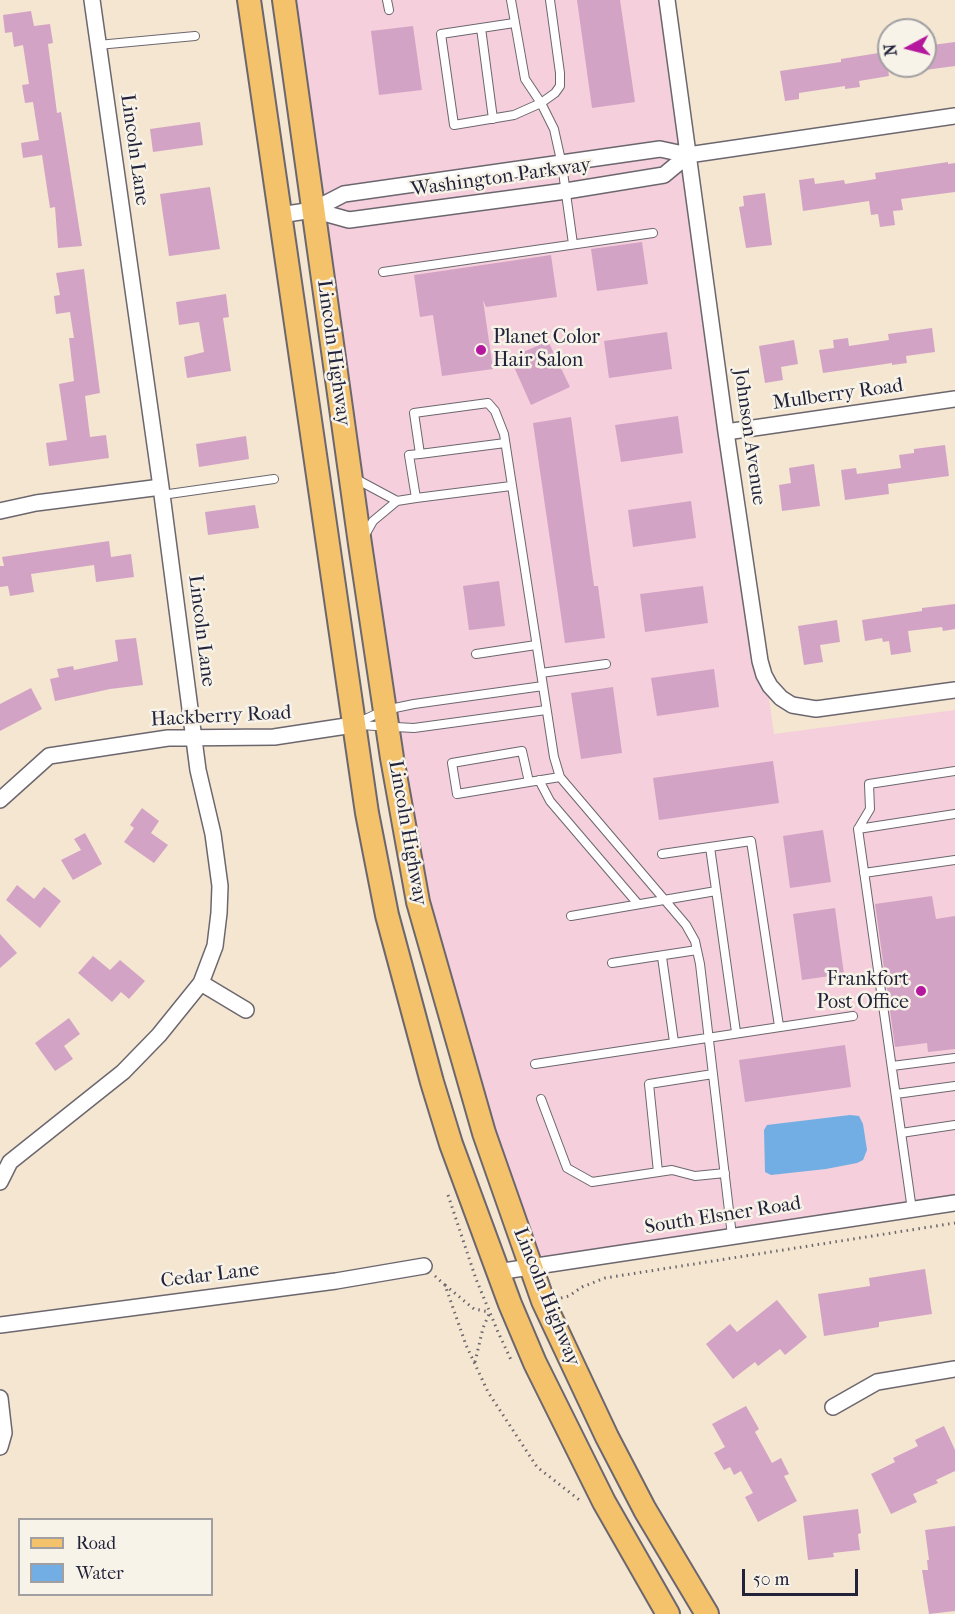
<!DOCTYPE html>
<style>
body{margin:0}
#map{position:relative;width:955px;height:1614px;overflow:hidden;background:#f4e6d0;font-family:"IM FELL French Canon",serif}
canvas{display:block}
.legend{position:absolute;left:18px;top:1518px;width:195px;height:78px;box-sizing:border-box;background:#f7f3e8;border:2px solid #a29fa3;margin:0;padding:8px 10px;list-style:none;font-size:18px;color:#22223b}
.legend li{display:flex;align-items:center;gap:12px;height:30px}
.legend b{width:30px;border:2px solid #a29fa3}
.north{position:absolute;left:877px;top:18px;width:60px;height:60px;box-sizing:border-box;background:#f7f3e8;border:2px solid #a29fa3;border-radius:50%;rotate:263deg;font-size:16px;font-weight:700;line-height:24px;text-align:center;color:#22223b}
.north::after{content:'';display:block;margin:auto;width:21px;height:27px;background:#b5179e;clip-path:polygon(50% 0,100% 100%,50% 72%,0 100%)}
.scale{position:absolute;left:742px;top:1569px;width:116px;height:27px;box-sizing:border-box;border:3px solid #22223b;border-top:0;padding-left:8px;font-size:18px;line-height:21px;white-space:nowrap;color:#22223b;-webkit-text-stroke:4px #f7f3e8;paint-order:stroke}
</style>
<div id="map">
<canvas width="955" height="1614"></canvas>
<ul class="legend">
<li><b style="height:8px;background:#f4c26a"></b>Road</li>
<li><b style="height:16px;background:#72aee4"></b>Water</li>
</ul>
<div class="north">N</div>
<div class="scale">50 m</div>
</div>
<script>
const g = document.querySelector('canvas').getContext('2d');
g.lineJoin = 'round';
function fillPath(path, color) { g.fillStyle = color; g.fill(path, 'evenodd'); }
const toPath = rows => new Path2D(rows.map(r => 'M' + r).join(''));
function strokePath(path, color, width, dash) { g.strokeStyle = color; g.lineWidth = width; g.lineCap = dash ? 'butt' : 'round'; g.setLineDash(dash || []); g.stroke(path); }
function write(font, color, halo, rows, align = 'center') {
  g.font = font + ' "IM FELL French Canon",serif'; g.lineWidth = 5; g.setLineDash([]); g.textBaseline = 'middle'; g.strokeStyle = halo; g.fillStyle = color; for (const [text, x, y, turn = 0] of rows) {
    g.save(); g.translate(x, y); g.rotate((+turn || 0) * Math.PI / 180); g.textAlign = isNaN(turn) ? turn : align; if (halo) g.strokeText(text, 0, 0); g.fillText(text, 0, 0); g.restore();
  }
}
const built = toPath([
 [291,0,663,0,711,284,774,734,955,710,955,1197,728,1230,535,1260,478,1092,425,904,362,520]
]);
const water = toPath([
 [850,1115,859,1116,863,1124,867,1150,863,1160,857,1163,826,1169,771,1175,765,1172,764,1130,767,1125]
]);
const building = toPath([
 [577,0,620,0,635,102,592,108],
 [31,11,34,26,50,24,53,43,48,44,57,113,61,112,82,246,58,248,55,207,50,208,42,155,23,158,21,143,39,140,33,102,25,103,22,85,29,84,23,45,14,47,12,32,5,33,3,15],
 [413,26,422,90,379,95,371,31],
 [955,42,955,66,925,70,925,46],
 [885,52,889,76,859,81,860,87,845,89,845,86,799,93,799,99,785,101,780,71,841,62,841,59],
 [200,122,203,145,153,152,150,129],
 [948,162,948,164,955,163,955,192,901,199,903,210,893,211,895,225,880,227,878,214,871,215,869,201,803,211,799,180,814,178,815,184,844,180,845,184,876,179,875,173],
 [210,187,220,249,169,256,160,194],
 [765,193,772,245,746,248,739,207,744,206,743,196],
 [642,242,648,284,597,291,591,249],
 [551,255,557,297,486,307,483,300,493,369,442,376,433,315,420,317,414,275],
 [84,269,100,393,85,396,90,437,106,435,109,458,49,466,46,443,67,440,59,384,74,381,69,338,74,338,70,312,56,314,54,296,60,295,56,273],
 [226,294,229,317,223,318,231,371,187,378,184,357,204,352,199,322,179,325,176,302],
 [932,328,935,352,906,356,907,363,892,365,892,363,823,373,819,350,834,348,833,340,848,338,849,346,889,340,888,334],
 [667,332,672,369,609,378,604,341],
 [794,340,798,364,781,367,783,380,765,383,759,346],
 [548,341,570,387,531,405,510,358],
 [678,416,683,453,621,462,615,425],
 [571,417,594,586,598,586,605,638,565,643,533,423],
 [246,436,249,459,199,467,196,444],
 [945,445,949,476,888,484,889,494,845,500,841,470,856,468,857,474,901,468,899,455,914,453,914,449],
 [814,464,820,506,782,511,779,485,791,483,789,468],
 [691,501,696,538,633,547,628,510],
 [255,505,259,528,208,535,205,512],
 [109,541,111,557,131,554,134,577,96,582,94,565,31,574,34,592,10,596,8,586,0,587,0,566,4,566,2,557],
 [499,581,505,626,469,630,463,586],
 [703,586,708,623,645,632,640,594],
 [955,604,955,629,943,631,942,627,908,631,911,652,891,655,889,641,883,642,882,638,865,641,862,620,922,611,922,608],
 [837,620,840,642,820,645,823,662,804,665,798,626],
 [136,638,143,685,110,689,55,701,50,679,59,677,57,669,73,666,74,670,118,661,115,640],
 [714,669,719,707,657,716,651,678],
 [613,687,622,753,581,759,571,693],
 [31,688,42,709,0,731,0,704],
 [773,761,779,803,659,820,653,778],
 [142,808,159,821,151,833,168,845,154,863,124,842,134,828,130,825],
 [823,830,831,882,790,888,783,836],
 [85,833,102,864,73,880,61,860,81,850,74,839],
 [17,885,34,899,44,887,61,901,40,928,6,900],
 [932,896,936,919,955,916,955,1049,928,1052,927,1043,895,1047,875,904],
 [835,908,844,974,802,980,793,914],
 [0,934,17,953,0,968],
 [93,956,110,970,120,960,145,981,129,999,121,992,112,1002,78,973],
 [69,1018,80,1034,64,1046,73,1059,55,1071,35,1043],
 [845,1045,851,1087,745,1102,739,1060],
 [925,1269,932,1314,879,1322,879,1327,824,1336,818,1294,870,1286,869,1278],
 [777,1300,807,1337,785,1355,780,1349,758,1366,755,1362,733,1379,706,1344,730,1324,737,1332],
 [746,1406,759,1429,755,1432,772,1463,781,1458,789,1474,784,1476,797,1501,758,1522,745,1497,753,1493,741,1471,734,1475,730,1467,724,1470,714,1453,725,1447,712,1424],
 [944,1426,955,1450,955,1471,936,1480,938,1483,913,1494,917,1502,891,1514,871,1474,895,1462,893,1458,918,1446,915,1440],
 [858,1509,861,1533,858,1534,860,1550,833,1553,834,1557,808,1560,803,1516],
 [955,1526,955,1611,929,1614,922,1570,928,1570,927,1560,929,1560,925,1530]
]);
const path = toPath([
 [448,1195,476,1279,498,1332,512,1362],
 [435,1276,445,1285,466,1345,488,1392,537,1467,582,1502],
 [445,1285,474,1309,490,1312],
 [561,1298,569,1296,582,1287,605,1278,955,1223],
 [475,1362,483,1328,490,1312]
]);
const lane = toPath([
 [387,0,389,10],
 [511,0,525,79,541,103,554,129,562,165,573,244],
 [514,23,441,34,454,125,514,115,541,103,555,93,560,86,560,73,550,0],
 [481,28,493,119],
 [98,45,195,36],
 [383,272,653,233],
 [420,454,505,443],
 [356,479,397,501],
 [511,486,416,498,409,455,420,454,414,413,488,403,495,411,504,434,554,757,560,777,686,925,695,941,700,964,732,1236],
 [162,495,274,479],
 [365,535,373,521,397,501,416,498],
 [476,654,536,645],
 [541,673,606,664],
 [357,723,385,710,414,704,543,686],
 [358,725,414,728,546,710],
 [539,780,550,801,638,904],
 [529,782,522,751,452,763,457,794,529,782,560,777],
 [858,829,955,814],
 [710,847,736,1032],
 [662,854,751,841,779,1026],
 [864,873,955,860],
 [571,916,716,891],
 [662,957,674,1042],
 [612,963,697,950],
 [535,1064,853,1016],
 [892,1066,955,1058],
 [896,1094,955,1086],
 [541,1099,567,1168,592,1182,672,1170,695,1176,725,1173],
 [901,1133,955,1125],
 [658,1172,649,1084,713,1074],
 [912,1210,858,829,870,809,869,784,955,771]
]);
const street = toPath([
 [667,0,726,432,760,661,764,675,770,686,781,698,792,705,816,709,955,690],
 [313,210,349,220,566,191,664,175,688,155],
 [280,215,313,210,344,194,660,149,688,155,955,116],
 [726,432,955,399],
 [0,511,36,503,161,487],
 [0,800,49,756,168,738,274,737,353,725],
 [201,983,246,1010],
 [0,1182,10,1162,123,1072,159,1035,201,983,215,946,219,913,220,886,213,834,198,770,161,487,92,0],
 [497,1272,955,1203],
 [0,1325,336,1281,424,1266],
 [0,1398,4,1433,0,1447],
 [833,1407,877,1382,955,1369]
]);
const primary = toPath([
 [249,0,367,813,387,915,432,1082,451,1144,510,1304,535,1363,604,1502,668,1614],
 [284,0,360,544,392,758,418,902,484,1133,543,1301,607,1437,645,1510,707,1614]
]);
const markers = [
 [481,350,6,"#b5179e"],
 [921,991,6,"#b5179e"]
];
const streetNames = [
 ["Lincoln Lane",134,150,82],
 ["Washington Parkway",501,178,-8],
 ["Lincoln Highway",333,353,82],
 ["Mulberry Road",838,395,-8],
 ["Johnson Avenue",749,437,82],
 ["Lincoln Lane",201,631,83],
 ["Hackberry Road",221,717,-3],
 ["Lincoln Highway",407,833,80],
 ["South Elsner Road",723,1216,-9],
 ["Cedar Lane",210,1276,-7],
 ["Lincoln Highway",546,1297,68]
];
const poiNames = [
 ["Planet Color",493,338],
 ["Hair Salon",493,361],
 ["Frankfort",909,980,"right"],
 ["Post Office",909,1003,"right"]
];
fillPath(built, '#f5cfdb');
fillPath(water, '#72aee4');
fillPath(building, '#d3a3c5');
strokePath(lane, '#6c676f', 10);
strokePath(street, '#6c676f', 18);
strokePath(primary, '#6c676f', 26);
strokePath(path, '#6c676f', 3, [1.5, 4.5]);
strokePath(lane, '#fff', 8);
strokePath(street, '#fff', 15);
strokePath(primary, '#f4c26a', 22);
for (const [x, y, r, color] of markers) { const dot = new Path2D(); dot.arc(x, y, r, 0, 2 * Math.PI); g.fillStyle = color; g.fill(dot); strokePath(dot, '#f7f3e8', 2); }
write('20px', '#22223b', '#f7f3e8', streetNames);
write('20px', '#22223b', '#f7f3e8', poiNames, 'left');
</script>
